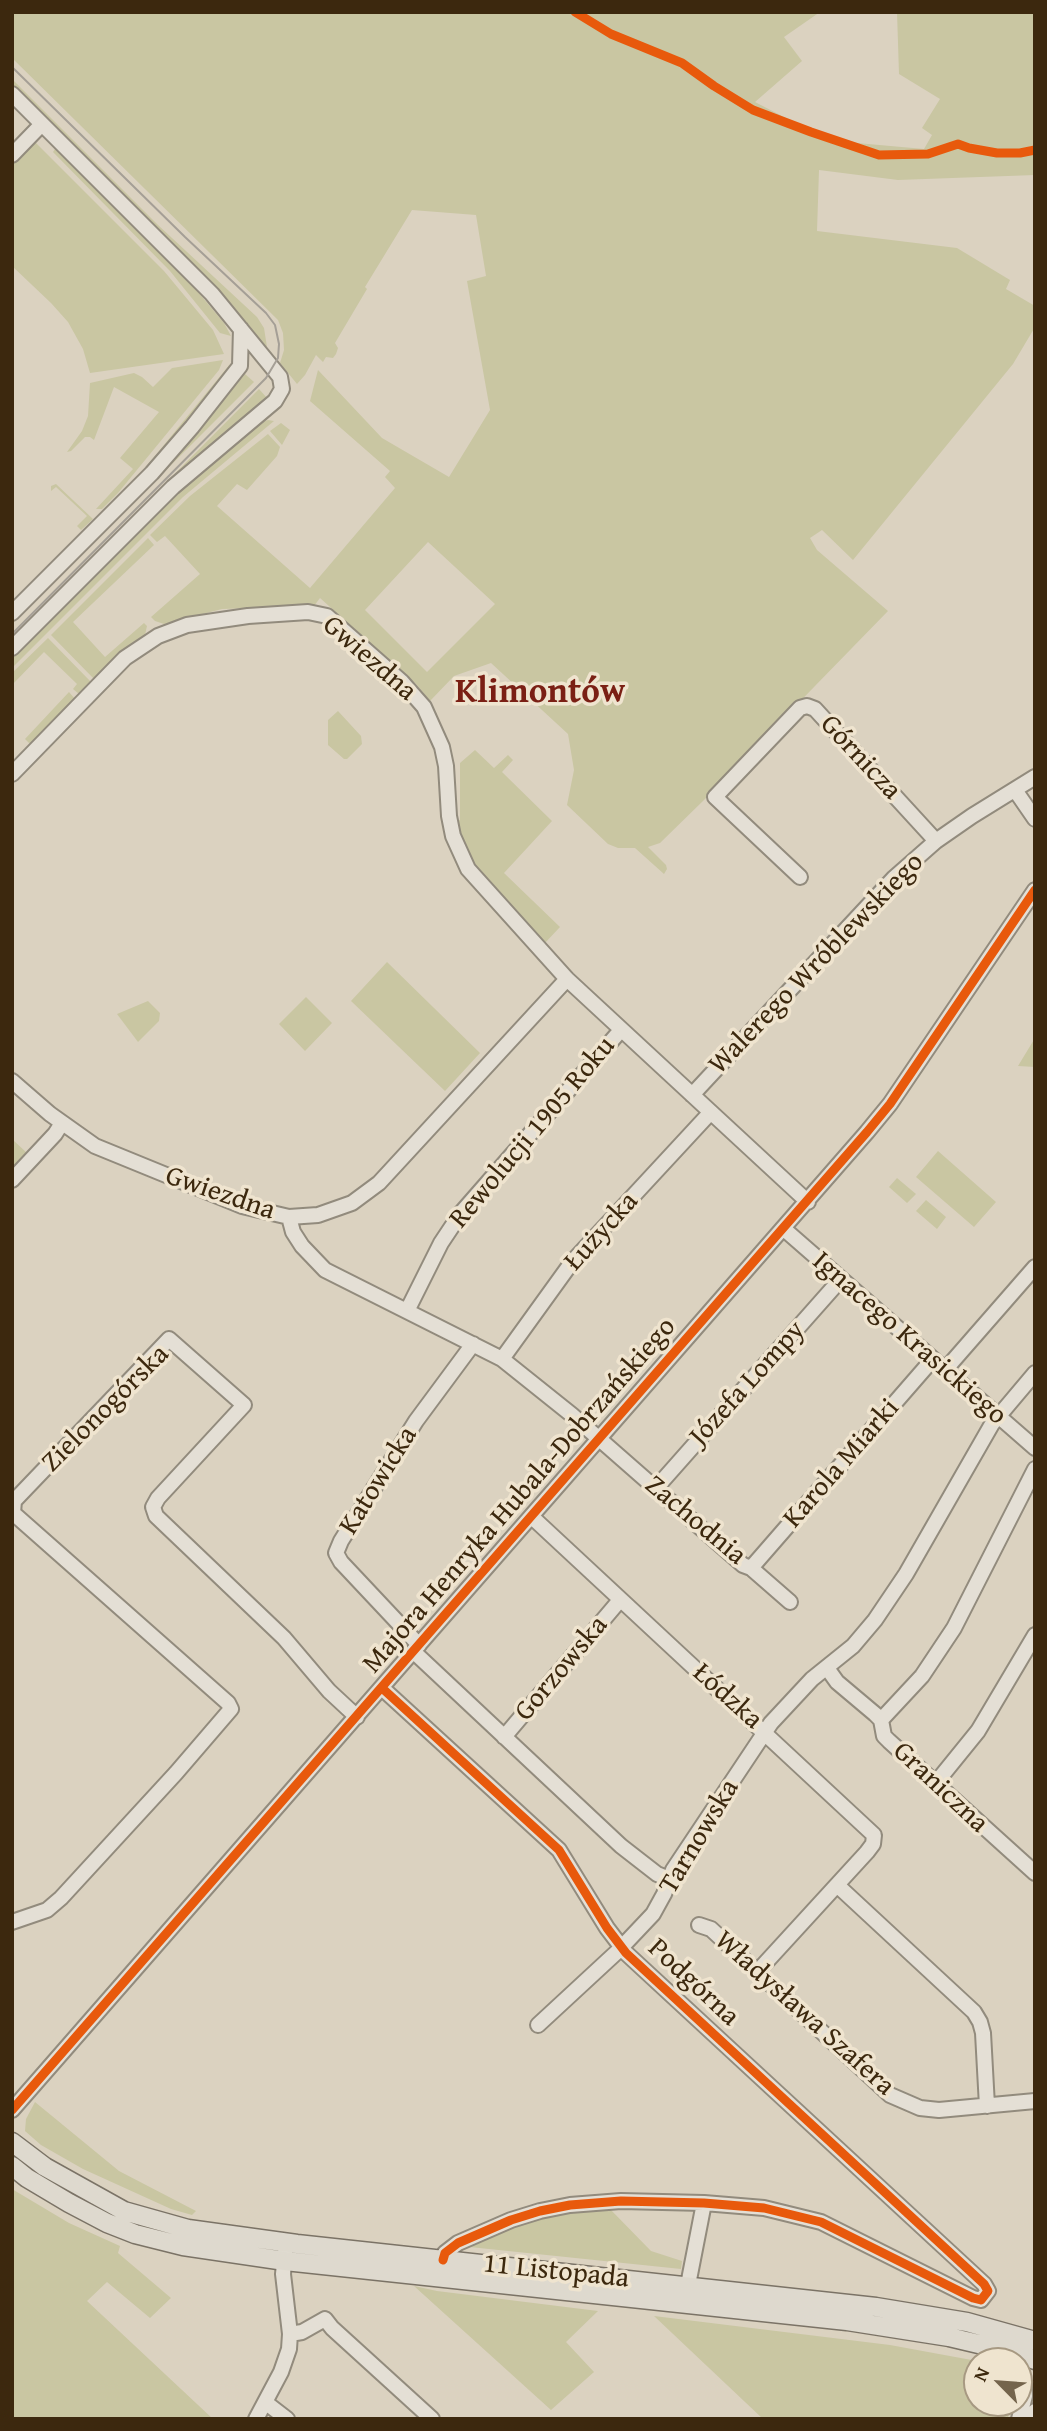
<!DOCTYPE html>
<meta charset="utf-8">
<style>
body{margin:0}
#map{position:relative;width:1047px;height:2431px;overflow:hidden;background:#dbd2c0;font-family:"Gentium Book Plus",serif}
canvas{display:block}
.frame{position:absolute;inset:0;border:14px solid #3c280e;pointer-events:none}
.north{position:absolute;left:963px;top:2347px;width:70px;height:70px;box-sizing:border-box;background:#efe4cf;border:2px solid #a79982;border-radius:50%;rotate:295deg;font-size:19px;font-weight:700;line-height:28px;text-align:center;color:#3c280e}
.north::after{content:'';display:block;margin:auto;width:24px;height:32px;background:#74644c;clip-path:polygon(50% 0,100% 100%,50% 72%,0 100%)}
</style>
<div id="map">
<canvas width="1047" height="2431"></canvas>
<div class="frame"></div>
<div class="north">N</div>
</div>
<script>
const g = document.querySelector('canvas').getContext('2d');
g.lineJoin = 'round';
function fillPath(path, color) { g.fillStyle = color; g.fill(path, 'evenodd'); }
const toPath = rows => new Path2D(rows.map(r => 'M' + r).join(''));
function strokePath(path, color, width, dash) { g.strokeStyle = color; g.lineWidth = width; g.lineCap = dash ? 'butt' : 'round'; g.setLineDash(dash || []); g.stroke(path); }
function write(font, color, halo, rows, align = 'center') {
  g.font = font + ' "Gentium Book Plus",serif'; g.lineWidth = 7; g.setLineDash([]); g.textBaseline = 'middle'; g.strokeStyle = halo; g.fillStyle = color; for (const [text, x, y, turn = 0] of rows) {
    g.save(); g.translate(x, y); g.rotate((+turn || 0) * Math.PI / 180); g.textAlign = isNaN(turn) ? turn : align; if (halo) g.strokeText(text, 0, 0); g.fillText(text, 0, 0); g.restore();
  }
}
const green = toPath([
 [12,12,820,12,784,37,802,61,755,102,807,129,857,143,924,149,932,135,922,128,940,99,899,74,897,12,1035,12,1035,175,898,180,819,170,817,231,957,248,1010,280,1006,289,1035,306,1035,327,1013,364,853,560,822,530,810,538,817,550,888,611,704,800,660,843,648,847,666,865,667,869,664,874,635,848,618,848,608,844,567,805,574,770,568,734,491,663,454,676,430,701,416,684,320,598,314,606,222,609,164,624,155,621,151,617,200,574,165,536,157,542,150,535,190,496,268,434,280,447,277,456,247,490,237,484,217,506,310,588,395,488,385,477,390,471,310,401,318,370,382,438,449,477,490,410,467,281,486,276,476,215,412,210,365,287,367,289,335,343,338,348,336,354,333,358,326,357,323,362,316,355,305,375,297,384,280,363,284,350,283,333,278,320,12,58],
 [428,542,495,604,427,672,365,610],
 [12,79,158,225,257,317,264,328,267,347,189,262,12,86],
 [33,140,164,271,213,330,224,354,90,373,83,349,68,322,51,303,12,266,12,162],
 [55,149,167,255,224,323,231,336,220,333,170,271,53,152],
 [223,360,219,370,118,493,102,509,96,509,133,469,120,458,159,412,114,387,94,440,90,437,85,437,71,451,67,452,82,431,88,416,90,383,134,373,142,377,153,387,172,368],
 [230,364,224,375,163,450,128,489],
 [245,374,254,382,12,624,12,620,190,441],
 [259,389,267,398,190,462,100,553,98,551],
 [268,420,274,421,183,497,12,668,12,656,159,508,194,477,262,422],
 [281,423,290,430,282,445,270,431],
 [56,484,93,519,81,530,77,526,87,516,56,487,51,491,51,486],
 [148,538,154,545,73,622,105,657,144,623,147,626,145,635,94,679,51,635],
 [48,638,91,682,79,694,73,689,77,684,44,652,12,685,12,673],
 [69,692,75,699,33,743,29,743,25,739],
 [338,711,361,736,362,744,347,759,344,759,328,745,328,720],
 [475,750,494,768,508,755,513,760,502,772,552,821,504,873,560,927,544,944,474,867,461,841,456,821,460,820,460,763],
 [387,962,480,1053,445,1091,351,1001],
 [306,997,332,1023,305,1051,279,1024],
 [148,1001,160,1013,159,1021,138,1042,117,1014],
 [1035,1038,1035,1067,1018,1066],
 [12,1139,27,1153,12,1168],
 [938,1151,996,1202,974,1227,916,1177],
 [897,1178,916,1194,907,1203,889,1187],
 [926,1200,946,1217,937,1229,916,1211],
 [35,2102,119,2171,196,2211,192,2215,171,2209,83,2169,41,2145,25,2131,26,2119],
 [12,2189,69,2223,120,2246,118,2253,171,2298,150,2318,107,2282,87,2301,213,2419,12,2419],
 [609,2208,651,2251,682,2261,681,2269,460,2246,510,2227,553,2216],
 [414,2286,437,2291,598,2311,566,2342,594,2372,551,2410],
 [654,2316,890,2345,977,2361,977,2403,1015,2403,1007,2419,763,2419]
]);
const minor = toPath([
 [12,94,212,294,280,377,282,389,275,401,173,487,12,648],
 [12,155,42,124],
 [12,613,152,473,192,427,240,366,241,329],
 [12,774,125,658,158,636,187,625,248,616,308,612,327,616,402,682,424,707,442,747,446,766,449,816,453,836,468,869,567,979,808,1202],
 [1015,790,1035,819],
 [800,877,715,797,800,708,807,706,815,709,936,841],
 [12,1081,50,1114,95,1146,242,1206,289,1217,318,1215,352,1203,379,1183,567,979],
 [692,1095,894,878,936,841,972,816,1035,777],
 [12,1180,55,1134,62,1123],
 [289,1217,293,1232,302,1246,325,1270,502,1359,572,1415,743,1565,751,1568,790,1602],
 [784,1229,1035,1448],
 [407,1311,441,1243,461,1213,621,1030],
 [502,1359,572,1262,710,1113],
 [945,1370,1035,1267],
 [656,1488,841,1279],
 [532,1517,874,1835,873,1844,867,1852,758,1971],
 [751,1568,933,1359],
 [419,1645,341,1562,336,1553,341,1541,416,1421,473,1344],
 [414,1652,621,1846,657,1874,669,1879],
 [827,1668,837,1682,875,1714,881,1720,884,1736,889,1741,1035,1873],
 [382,1688,559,1850,607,1928,626,1953,984,2284,988,2291,981,2300,973,2298,821,2222,764,2208,704,2203,621,2201,570,2205,540,2211,511,2220,458,2243,445,2253,443,2260],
 [881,1720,922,1676,954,1628,1035,1469],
 [504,1737,620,1600],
 [935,1784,978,1731,1035,1635],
 [837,1885,974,2012,980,2022,983,2033,987,2106],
 [12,1922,47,1910,61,1898,176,1773,231,1709,228,1703,13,1513,14,1501,169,1339,244,1405,158,1498,153,1507,156,1516,284,1638,329,1691,357,1717],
 [699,1925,711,1929,890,2095,920,2108,939,2110,1035,2101],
 [538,2025,618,1951,653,1914,664,1894,673,1870,771,1723,812,1679,853,1646,875,1620,906,1574,992,1424,1035,1373],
 [12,2110,867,1132,890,1104,1035,890],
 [688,2285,704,2203],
 [290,2334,302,2332,325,2319,332,2328,432,2419],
 [265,2402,287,2419],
 [256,2419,281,2372,289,2349,290,2334,283,2274,286,2243],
 [1019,2419,1025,2396,1024,2385,1019,2374],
 [1028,2419,1035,2411]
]);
const major = toPath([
 [12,2142,45,2167,124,2211,188,2229,297,2244,876,2307,967,2322,1035,2341],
 [12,2166,27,2178,69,2203,107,2223,135,2234,183,2246,285,2261,847,2321,949,2337,1004,2350,1035,2360]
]);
const tram = toPath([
 [12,67,185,237,266,313,275,325,279,344,278,358,266,378,12,634]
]);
const cycleway = toPath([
 [575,12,611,34,682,63,714,86,753,110,811,132,879,155,928,154,958,144,969,148,997,153,1020,153,1035,150],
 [382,1688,559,1850,607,1928,626,1953,984,2284,988,2291,981,2300,973,2298,821,2222,764,2208,704,2203,621,2201,570,2205,540,2211,511,2220,458,2243,445,2253,443,2260],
 [12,2110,867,1132,890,1104,1035,890]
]);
const streetNames = [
 ["Gwiezdna",369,659,41],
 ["Górnicza",860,758,47],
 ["Walerego Wróblewskiego",817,964,-46],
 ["Rewolucji 1905 Roku",533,1133,-50],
 ["Gwiezdna",220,1194,19],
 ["Łużycka",602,1232,-48],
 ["Ignacego Krasickiego",909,1339,41],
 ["Józefa Lompy",748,1384,-48],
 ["Zielonogórska",106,1409,-45],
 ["Karola Miarki",842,1464,-49],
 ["Katowicka",379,1481,-58],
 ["Majora Henryka Hubala-Dobrzańskiego",520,1496,-49],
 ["Zachodnia",695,1521,40],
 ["Gorzowska",562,1669,-50],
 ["Łódzka",727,1697,42],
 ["Graniczna",940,1788,43],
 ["Tarnowska",700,1837,-59],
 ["Podgórna",693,1983,43],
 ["Władysława Szafera",804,2014,42],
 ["11 Listopada",556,2272,6]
];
const districtNames = [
 ["Klimontów",540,693]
];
fillPath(green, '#c9c6a2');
strokePath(minor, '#928b7d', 18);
strokePath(major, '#7b7366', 21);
strokePath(minor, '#e4dfd5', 14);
strokePath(major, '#ded9ce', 18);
strokePath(tram, '#a59f96', 2);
strokePath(cycleway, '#e8590c', 9);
write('28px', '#3c280e', '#efe4cf', streetNames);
write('bold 35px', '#7a1f14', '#efe4cf', districtNames);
</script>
